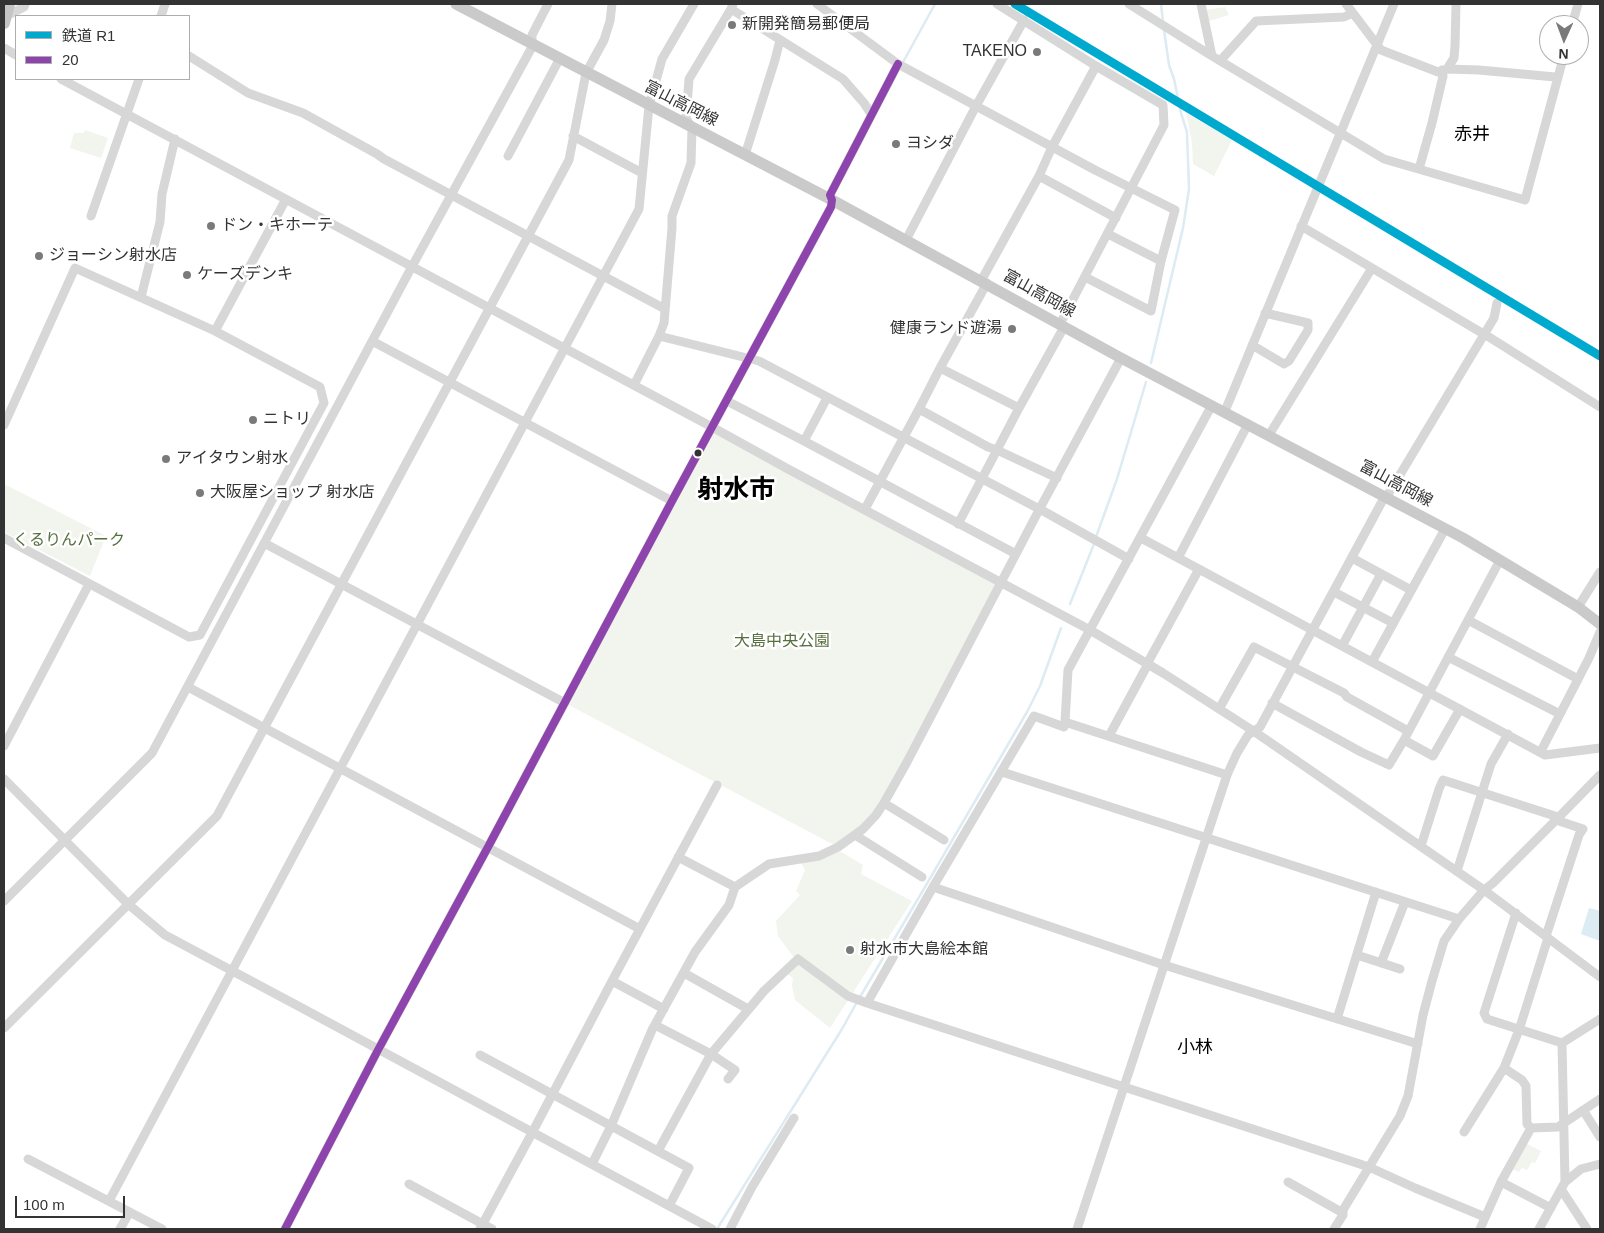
<!DOCTYPE html>
<meta charset="utf-8">
<style>
body{margin:0}
#map{position:relative;width:1604px;height:1233px;overflow:hidden;background:#fff;font-family:Helvetica,"Noto Sans JP",sans-serif}
canvas{display:block}
.frame{position:absolute;inset:0;border:5px solid #333;pointer-events:none}
.legend{position:absolute;left:15px;top:15px;width:175px;height:65px;box-sizing:border-box;background:#fff;border:1px solid #adadad;margin:0;padding:6px 9px;list-style:none;font-size:15px;color:#333}
.legend li{display:flex;align-items:center;gap:10px;height:25px}
.legend b{width:25px;border:1px solid #adadad}
.north{position:absolute;left:1539px;top:15px;width:50px;height:50px;box-sizing:border-box;background:#fff;border:1px solid #adadad;border-radius:50%;rotate:182deg;font-size:14px;font-weight:700;line-height:20px;text-align:center;color:#333}
.north::after{content:'';display:block;margin:auto;width:18px;height:22px;background:#7a7a7a;clip-path:polygon(50% 0,100% 100%,50% 72%,0 100%)}
.scale{position:absolute;left:15px;top:1196px;width:110px;height:22px;box-sizing:border-box;border:2px solid #333;border-top:0;padding-left:6px;font-size:15px;line-height:18px;white-space:nowrap;color:#333;-webkit-text-stroke:4px #fff;paint-order:stroke}
</style>
<div id="map">
<canvas width="1604" height="1233"></canvas>
<div class="frame"></div>
<ul class="legend">
<li><b style="height:6px;background:#00a9ce"></b>鉄道 R1</li>
<li><b style="height:6px;background:#8e44ad"></b>20</li>
</ul>
<div class="north">N</div>
<div class="scale">100 m</div>
</div>
<script>
const g = document.querySelector('canvas').getContext('2d');
g.lineJoin = 'round';
function fillPath(path, color) { g.fillStyle = color; g.fill(path, 'evenodd'); }
const toPath = rows => new Path2D(rows.map(r => 'M' + r).join(''));
function strokePath(path, color, width, dash) { g.strokeStyle = color; g.lineWidth = width; g.lineCap = dash ? 'butt' : 'round'; g.setLineDash(dash || []); g.stroke(path); }
function write(font, color, halo, rows, align = 'center') {
  g.font = font + ' Helvetica,"Noto Sans JP",sans-serif'; g.lineWidth = 5; g.setLineDash([]); g.textBaseline = 'middle'; g.strokeStyle = halo; g.fillStyle = color; for (const [text, x, y, turn = 0] of rows) {
    g.save(); g.translate(x, y); g.rotate((+turn || 0) * Math.PI / 180); g.textAlign = isNaN(turn) ? turn : align; if (halo) g.strokeText(text, 0, 0); g.fillText(text, 0, 0); g.restore();
  }
}
const green = toPath([
 [1225,7,1229,15,1209,21,1206,10],
 [1186,113,1232,140,1214,176,1193,164,1192,143],
 [85,130,108,138,101,158,70,148,74,133,84,133],
 [713,428,1000,583,875,815,838,847,565,703],
 [4,484,106,536,90,576,4,532],
 [838,850,863,865,861,874,912,901,830,1028,795,1000,792,986,793,978,787,974,798,963,778,936,776,921,800,895,796,891,805,870,801,863],
 [1527,1144,1541,1151,1535,1163,1532,1162,1527,1170,1522,1168,1519,1172,1511,1168]
]);
const water = toPath([
 [1589,908,1600,911,1599,925,1600,926,1600,941,1581,934]
]);
const stream = toPath([
 [1161,4,1163,22],
 [902,64,935,4],
 [1151,363,1183,228,1189,189,1187,132,1181,113,1174,79,1169,65,1164,30],
 [1096,537,1117,479,1146,382],
 [1070,604,1094,544],
 [860,997,925,887,1027,712,1040,686,1061,628],
 [717,1229,842,1029,857,1002]
]);
const minor = toPath([
 [817,4,898,64,1095,170,1175,210,1161,261,1108,234],
 [997,4,1096,66,1163,105,1164,125,1060,324],
 [1129,4,1212,56,1384,159,1525,200,1564,55],
 [1201,4,1212,56],
 [1346,4,1381,50,1438,72,1447,69,1479,70,1555,77,1557,79],
 [731,9,843,79,864,103,871,114],
 [6,16,24,7,25,4],
 [161,16,165,4],
 [1572,25,1578,4],
 [4,48,16,55],
 [189,56,248,93,303,113,377,154,384,159,665,309],
 [1220,61,1256,21,1344,17,1353,13],
 [1447,69,1454,58,1455,46,1456,4],
 [61,79,712,427,788,469,1090,630,1163,673,1255,732,1484,890,1600,977],
 [573,136,642,173],
 [745,155,775,60,780,40],
 [508,156,560,58],
 [1419,169,1432,123,1443,76,1442,70],
 [1039,176,1116,218],
 [91,216,139,79],
 [1301,226,1489,337,1600,407],
 [906,240,976,106,1024,20],
 [1085,277,1151,311,1161,261],
 [981,281,1039,176,1052,147,1096,66],
 [141,297,160,222,162,194,175,139],
 [215,331,286,199],
 [659,336,759,361,1045,512,1129,559],
 [372,341,672,501],
 [1252,345,1284,364,1289,361,1308,330,1308,323,1265,313],
 [940,368,1019,408,997,450,1057,478],
 [634,385,659,336,664,323,672,228,672,216,691,163,692,128,686,118,689,79,731,9,733,4],
 [827,398,804,441,1016,554],
 [727,401,804,441],
 [1212,405,1068,670,1065,722,1227,775],
 [1019,408,1064,327],
 [919,409,988,447,997,450,958,524],
 [1225,411,1394,4],
 [4,425,75,268,215,331,320,387,324,403,200,635,189,637,4,538],
 [1269,435,1372,268],
 [865,509,919,409,940,368,987,283],
 [1141,538,1545,755,1600,748],
 [264,543,565,703],
 [1178,558,1248,424],
 [1352,558,1411,590],
 [1334,592,1393,623],
 [1578,607,1600,572],
 [1468,620,1578,679],
 [1342,646,1381,574],
 [1448,657,1560,714],
 [1372,662,1445,529],
 [1147,664,1199,569],
 [188,687,640,929],
 [1272,703,1361,752,1389,765,1404,740,1500,560],
 [1219,709,1254,647,1344,693,1347,697,1408,731],
 [1064,727,1034,716,933,887,1164,965,1418,1044],
 [1109,736,1148,664],
 [1404,740,1433,756,1460,709],
 [4,746,89,584],
 [1541,751,1589,658,1600,632],
 [1002,772,1459,919],
 [4,779,128,904,165,935,300,1007,712,1229],
 [884,803,944,840],
 [855,835,922,877],
 [1421,846,1439,789,1443,780,1558,817],
 [678,857,735,887],
 [1457,871,1491,764,1508,734],
 [4,901,152,753,409,272,532,47,532,35,548,4],
 [1516,913,1484,1013,1487,1019,1562,1043,1600,1019],
 [1546,936,1579,835,1583,829,1556,820],
 [1357,955,1400,969],
 [1381,963,1405,902],
 [684,973,748,1009],
 [612,981,664,1009],
 [867,1003,933,887],
 [1337,1019,1376,892],
 [655,1025,711,1054,735,1070,728,1079],
 [4,1028,217,816,569,160,586,73,604,40,610,21,612,4],
 [1562,1043,1565,1182,1581,1169,1600,1164],
 [480,1055,689,1168,669,1206],
 [1504,1068,1522,1080,1526,1086,1527,1124,1531,1128],
 [1583,1110,1600,1137],
 [1464,1132,1504,1068,1519,1030,1548,938],
 [658,1151,711,1054,764,991,798,959,848,996,867,1003,1369,1167,1415,1188,1485,1217],
 [28,1159,162,1229],
 [592,1164,611,1126,652,1030,695,952,729,905,735,887,769,864,819,856,838,847,863,829,876,815,884,803,907,762,1039,510,1121,358],
 [1288,1182,1343,1213],
 [1501,1182,1551,1208],
 [409,1184,492,1229],
 [1561,1189,1587,1229],
 [109,1201,639,209,649,106,662,59,694,4],
 [120,1229,129,1213],
 [285,1229,378,1050,488,847,672,501,831,207,832,200,830,195,898,64],
 [480,1229,532,1133,612,981,717,785],
 [730,1229,752,1187,794,1118],
 [1077,1229,1227,775,1237,753,1248,735,1260,727,1385,496,1389,493,1494,318,1497,303],
 [1334,1229,1343,1215,1343,1210,1400,1116,1408,1096,1423,1015,1432,981,1444,941,1459,919,1484,890,1493,883,1556,820,1600,775],
 [1480,1229,1501,1182,1531,1128,1558,1127,1600,1099],
 [1539,1229,1565,1182]
]);
const major = toPath([
 [456,4,832,200,1121,358,1463,538,1578,607,1600,624]
]);
const highway = toPath([
 [4,23,9,4]
]);
const rail = toPath([
 [1015,4,1600,356]
]);
const bus1 = toPath([
 [285,1229,378,1050,488,847,672,501,831,207,832,200,830,195,898,64]
]);
const rail1 = toPath([
 [1015,4,1600,356]
]);
const markers = [
 [732,25,5,"#7a7a7a"],
 [1037,52,5,"#7a7a7a"],
 [896,144,5,"#7a7a7a"],
 [211,226,5,"#7a7a7a"],
 [39,256,5,"#7a7a7a"],
 [187,275,5,"#7a7a7a"],
 [1012,329,5,"#7a7a7a"],
 [253,420,5,"#7a7a7a"],
 [698,453,4.5,"#333"],
 [166,459,5,"#7a7a7a"],
 [200,493,5,"#7a7a7a"],
 [850,950,5,"#7a7a7a"]
];
const poiNames = [
 ["新開発簡易郵便局",742,25],
 ["TAKENO",1027,52,"right"],
 ["ヨシダ",906,144],
 ["ドン・キホーテ",221,226],
 ["ジョーシン射水店",49,256],
 ["ケーズデンキ",197,275],
 ["健康ランド遊湯",1002,329,"right"],
 ["ニトリ",263,420],
 ["アイタウン射水",176,459],
 ["大阪屋ショップ 射水店",210,493],
 ["射水市大島絵本館",860,950]
];
const streetNames = [
 ["富山高岡線",681,104,27],
 ["富山高岡線",1039,294,29],
 ["富山高岡線",1396,484,28]
];
const parkNames = [
 ["くるりんパーク",69,541],
 ["大島中央公園",782,642]
];
const neighbourhoodNames = [
 ["赤井",1472,135],
 ["小林",1195,1048]
];
const townNames = [
 ["射水市",736,491]
];
fillPath(green, '#f1f5ed');
fillPath(water, '#ddebf3');
strokePath(stream, '#ddebf3', 2.5);
strokePath(minor, '#d7d7d7', 9);
strokePath(major, '#cacaca', 11);
strokePath(highway, '#c4c4c4', 12);
strokePath(rail, '#bebebe', 2.5, [5, 4]);
strokePath(bus1, '#8e44ad', 8);
strokePath(rail1, '#00a9ce', 9);
for (const [x, y, r, color] of markers) { const dot = new Path2D(); dot.arc(x, y, r, 0, 2 * Math.PI); g.fillStyle = color; g.fill(dot); strokePath(dot, '#fff', 2); }
write('16px', '#333', '#fff', poiNames, 'left');
write('16px', '#333', '#fff', streetNames);
write('16px', '#56703f', '#fff', parkNames);
write('18px', '#000', '#fff', neighbourhoodNames);
write('bold 26px', '#000', '#fff', townNames);
</script>
